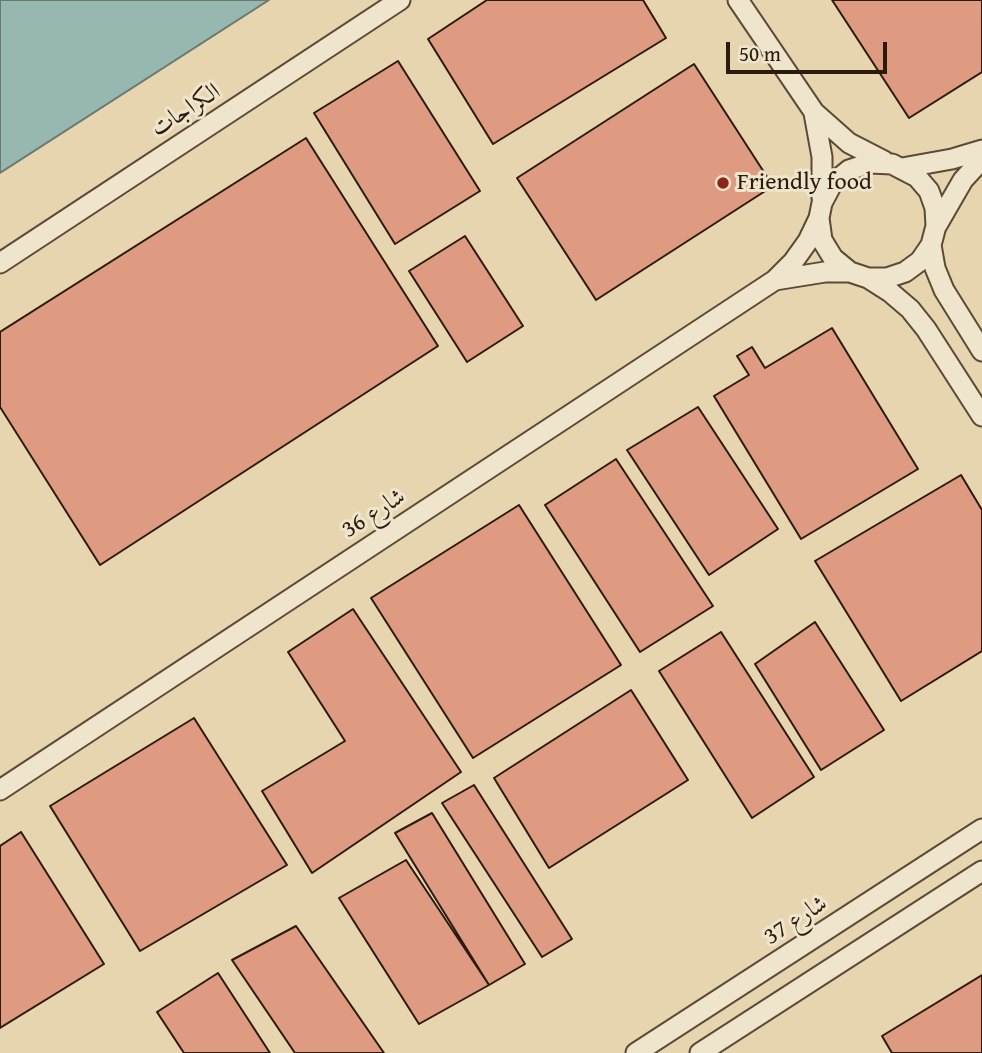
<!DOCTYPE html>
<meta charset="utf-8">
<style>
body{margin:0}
#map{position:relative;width:982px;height:1053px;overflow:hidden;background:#e7d5b0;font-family:"Gentium Book Plus",serif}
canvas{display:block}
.scale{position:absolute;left:726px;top:42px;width:161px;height:32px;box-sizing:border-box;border:4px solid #2c1b0c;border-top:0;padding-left:9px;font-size:21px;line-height:24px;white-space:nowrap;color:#2c1b0c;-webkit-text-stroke:5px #efe4cc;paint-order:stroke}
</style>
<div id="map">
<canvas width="982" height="1053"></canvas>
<div class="scale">50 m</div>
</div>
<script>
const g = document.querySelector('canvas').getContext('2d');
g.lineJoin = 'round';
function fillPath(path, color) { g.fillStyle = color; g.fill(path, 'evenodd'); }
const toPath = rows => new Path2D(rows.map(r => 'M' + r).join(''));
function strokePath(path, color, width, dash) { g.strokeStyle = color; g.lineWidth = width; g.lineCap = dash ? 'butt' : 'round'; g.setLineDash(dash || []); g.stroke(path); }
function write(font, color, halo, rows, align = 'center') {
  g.font = font + ' "Gentium Book Plus",Amiri,serif'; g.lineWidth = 6; g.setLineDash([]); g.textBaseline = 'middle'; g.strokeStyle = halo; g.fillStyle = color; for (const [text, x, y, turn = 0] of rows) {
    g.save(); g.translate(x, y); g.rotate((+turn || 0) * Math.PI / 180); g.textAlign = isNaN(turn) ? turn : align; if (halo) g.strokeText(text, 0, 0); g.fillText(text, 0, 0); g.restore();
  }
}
const water = toPath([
 [0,0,269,0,0,173,0,0]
]);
const building = toPath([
 [487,0,643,0,666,38,493,144,428,39,487,0],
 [832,0,982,0,982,72,909,118,832,0],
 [398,61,480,191,395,244,314,113,398,61],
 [694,64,773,186,596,300,517,178,694,64],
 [306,138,438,346,100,565,0,407,0,332,306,138],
 [465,236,523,326,467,362,409,271,465,236],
 [832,328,918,469,801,539,714,396,749,375,737,356,752,347,765,368,832,328],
 [698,407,778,529,709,575,627,450,698,407],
 [616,459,713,606,640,652,545,505,616,459],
 [961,475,982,510,982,651,901,701,815,561,961,475],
 [519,505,621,665,473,758,371,598,519,505],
 [353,609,461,772,312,873,262,791,345,741,288,652,353,609],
 [815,622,884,730,821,770,755,664,815,622],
 [721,632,814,777,752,818,659,671,721,632],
 [631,690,688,780,549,868,494,778,631,690],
 [194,718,287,865,140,951,50,806,194,718],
 [474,785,572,939,542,957,442,803,474,785],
 [432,813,525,964,489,985,395,833,432,813],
 [21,832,104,964,0,1028,0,846,21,832],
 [406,860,489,985,419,1024,339,898,406,860],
 [296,926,384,1053,295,1053,232,960,296,926],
 [218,973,270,1053,184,1053,157,1012,218,973],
 [982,975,982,1053,892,1053,882,1036,982,975]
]);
const street = toPath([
 [738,0,814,112,849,143,884,161],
 [814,113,822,157,822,198],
 [902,168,952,159,982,150],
 [937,225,963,180,982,159],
 [931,245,935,268,944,290,982,351],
 [0,263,400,0],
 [868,278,887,278,905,272,920,261,931,245,936,226,935,208,929,191,917,177,892,164,870,163,849,170,832,184,822,203,819,218,822,240,833,258,850,272,868,278,890,292,910,309,926,329,982,416],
 [775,280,825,272,850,272],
 [0,790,775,280,793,262,808,241,819,218],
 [636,1053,982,829],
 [700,1053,982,871]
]);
const markers = [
 [723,183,7,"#8f2418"]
];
const streetNames = [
 ["الكراجات",186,111,-33],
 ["شارع 36",374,514,-33],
 ["شارع 37",796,921,-33]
];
const poiNames = [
 ["Friendly food",737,183]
];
fillPath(water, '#97b8b0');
strokePath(water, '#6c796e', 2);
fillPath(building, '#df9a82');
strokePath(building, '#2c1b0c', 2);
strokePath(street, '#5b4a35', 23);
strokePath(street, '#efe4cc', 19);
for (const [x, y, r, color] of markers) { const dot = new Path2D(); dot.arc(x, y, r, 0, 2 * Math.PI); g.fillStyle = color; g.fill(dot); strokePath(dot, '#efe4cc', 2.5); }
write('24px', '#2c1b0c', '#efe4cc', streetNames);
write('24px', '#2c1b0c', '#efe4cc', poiNames, 'left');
</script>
